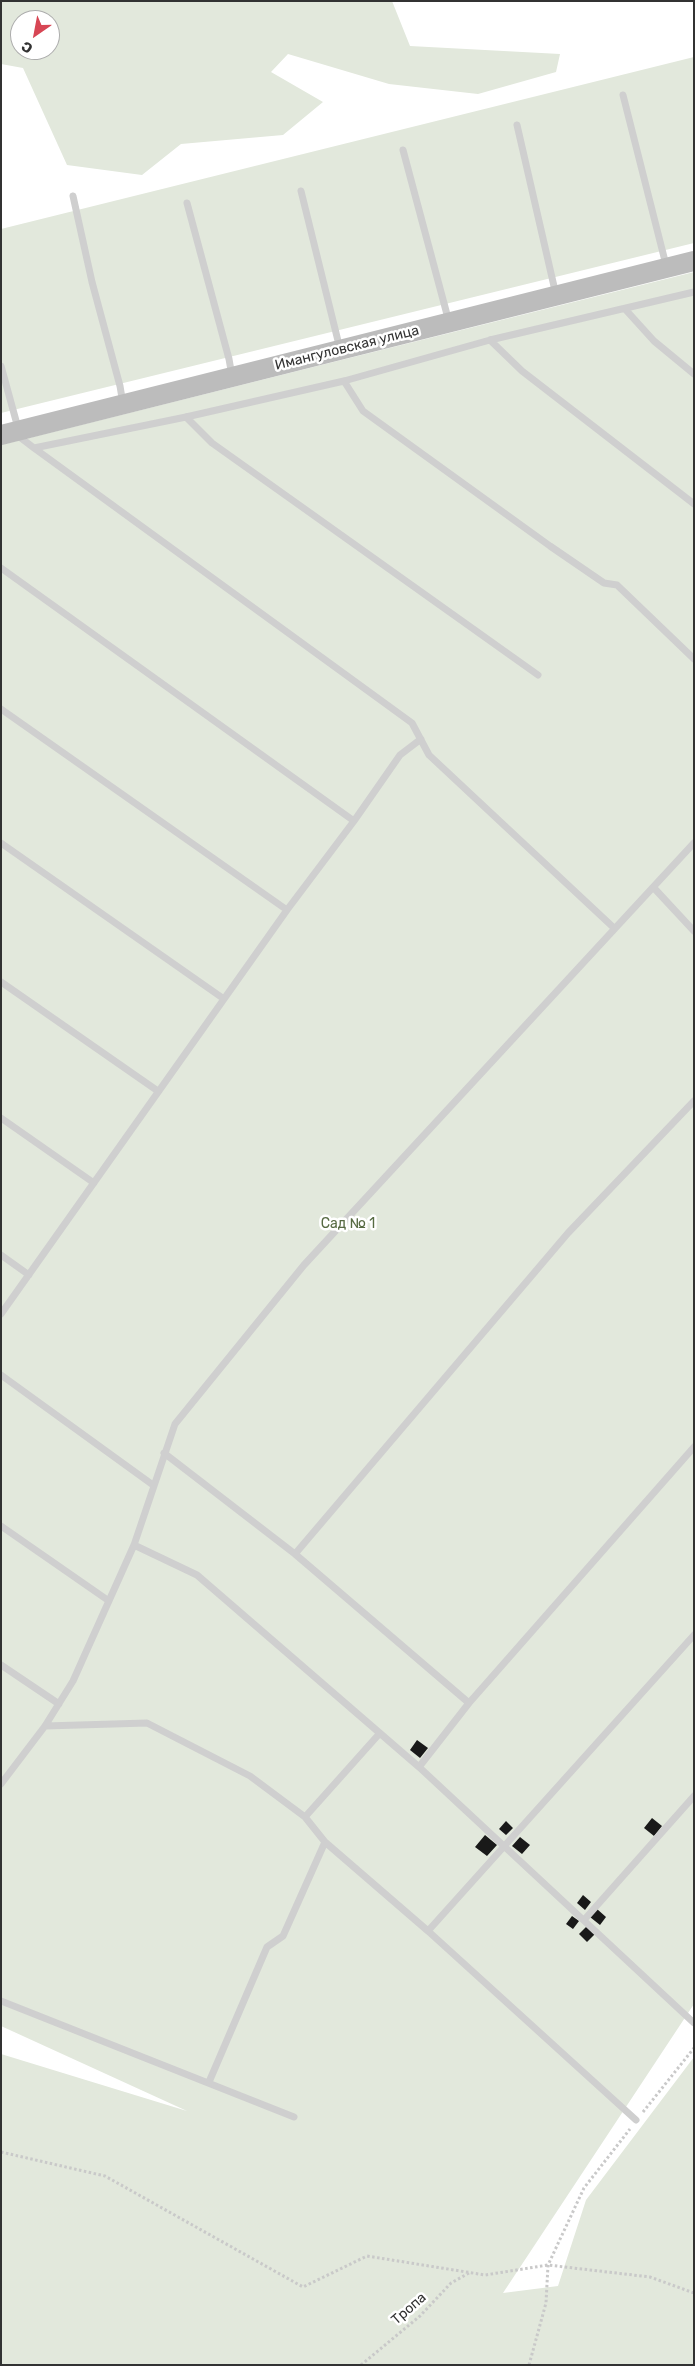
<!DOCTYPE html>
<meta charset="utf-8">
<style>
body{margin:0}
#map{position:relative;width:695px;height:2366px;overflow:hidden;background:#fff;font-family:Rubik,sans-serif}
canvas{display:block}
.frame{position:absolute;inset:0;border:2px solid #323232;pointer-events:none}
.north{position:absolute;left:10px;top:10px;width:50px;height:50px;box-sizing:border-box;background:#fff;border:1px solid #adadad;border-radius:50%;rotate:213deg;font-size:14px;font-weight:700;line-height:20px;text-align:center;color:#323232}
.north::after{content:'';display:block;margin:auto;width:18px;height:22px;background:#d74654;clip-path:polygon(50% 0,100% 100%,50% 72%,0 100%)}
</style>
<div id="map">
<canvas width="695" height="2366"></canvas>
<div class="frame"></div>
<div class="north">С</div>
</div>
<script>
const g = document.querySelector('canvas').getContext('2d');
g.lineJoin = 'round';
function fillPath(path, color) { g.fillStyle = color; g.fill(path, 'evenodd'); }
const toPath = rows => new Path2D(rows.map(r => 'M' + r).join(''));
function strokePath(path, color, width, dash) { g.strokeStyle = color; g.lineWidth = width; g.lineCap = dash ? 'butt' : 'round'; g.setLineDash(dash || []); g.stroke(path); }
function write(font, color, halo, rows, align = 'center') {
  g.font = font + ' Rubik,sans-serif'; g.lineWidth = 5; g.setLineDash([]); g.textBaseline = 'middle'; g.strokeStyle = halo; g.fillStyle = color; for (const [text, x, y, turn = 0] of rows) {
    g.save(); g.translate(x, y); g.rotate((+turn || 0) * Math.PI / 180); g.textAlign = isNaN(turn) ? turn : align; if (halo) g.strokeText(text, 0, 0); g.fillText(text, 0, 0); g.restore();
  }
}
const green = toPath([
 [1,1,392,1,410,46,560,54,556,72,478,94,389,84,288,54,271,72,323,102,283,135,181,144,142,175,67,165,23,68,1,64],
 [20,20,50,20,50,50,20,50],
 [694,57,694,243,1,413,1,229],
 [694,272,694,2004,503,2293,558,2286,586,2200,694,2057,694,2365,1,2365,1,2054,187,2111,1,2026,1,445]
]);
const building = toPath([
 [417,1740,428,1748,420,1758,410,1750],
 [652,1818,662,1826,654,1836,644,1828],
 [506,1821,513,1828,506,1835,499,1829],
 [485,1835,497,1845,487,1856,475,1847],
 [520,1837,530,1845,522,1854,512,1846],
 [583,1895,591,1902,585,1910,577,1903],
 [597,1909,606,1917,600,1925,590,1917],
 [572,1916,579,1921,573,1929,566,1924],
 [587,1926,595,1934,587,1942,579,1934]
]);
const path = toPath([
 [643,2112,694,2048],
 [1,2152,105,2176,303,2287,367,2256,485,2275,548,2265,650,2277,694,2293],
 [361,2365,420,2316,451,2283,469,2273],
 [529,2365,546,2303,548,2265,584,2188,630,2129]
]);
const lane = toPath([
 [623,95,666,265],
 [517,125,556,295],
 [403,150,449,322],
 [301,191,340,349],
 [73,196,92,282,120,386,123,404],
 [187,203,229,359,232,376],
 [625,309,654,341,694,374],
 [490,340,522,371,694,504],
 [1,366,18,428],
 [344,381,363,411,550,546,604,583,617,585,694,659],
 [186,417,212,443,538,675],
 [17,435,34,448,186,417,344,381,490,340,694,292],
 [34,448,412,723,429,755,614,928],
 [1,568,354,821],
 [1,709,287,910],
 [1,843,224,999],
 [654,888,694,931],
 [1,982,158,1091],
 [1,1118,94,1183],
 [1,1255,29,1275],
 [1,1314,287,910,354,821,400,755,421,739],
 [1,1375,153,1485],
 [164,1453,295,1554,469,1703],
 [1,1526,109,1601],
 [134,1545,197,1575,419,1767,694,2023],
 [295,1554,568,1233,694,1101],
 [1,1665,59,1704],
 [45,1726,147,1723,250,1776,305,1817,325,1842,428,1931,636,2120],
 [419,1767,469,1703,694,1447],
 [1,1784,45,1726,73,1681,134,1545,175,1424,304,1265,694,843],
 [305,1817,380,1733],
 [584,1920,694,1796],
 [428,1931,694,1635],
 [1,2001,294,2117],
 [209,2082,267,1947,283,1936,325,1842]
]);
const secondary = toPath([
 [1,435,694,261]
]);
const streetNames = [
 ["Имангуловская улица",347,348,-14],
 ["Тропа",409,2309,-41]
];
const parkNames = [
 ["Сад № 1",348,1224]
];
fillPath(green, '#e2e8dc');
fillPath(building, '#191919');
strokePath(path, '#c9c9c9', 3, [2.5, 2.5]);
strokePath(lane, '#cfcfcf', 7);
strokePath(secondary, '#bcbcbc', 20);
write('14px', '#323232', '#fff', streetNames);
write('14px', '#566a42', '#fff', parkNames);
</script>
